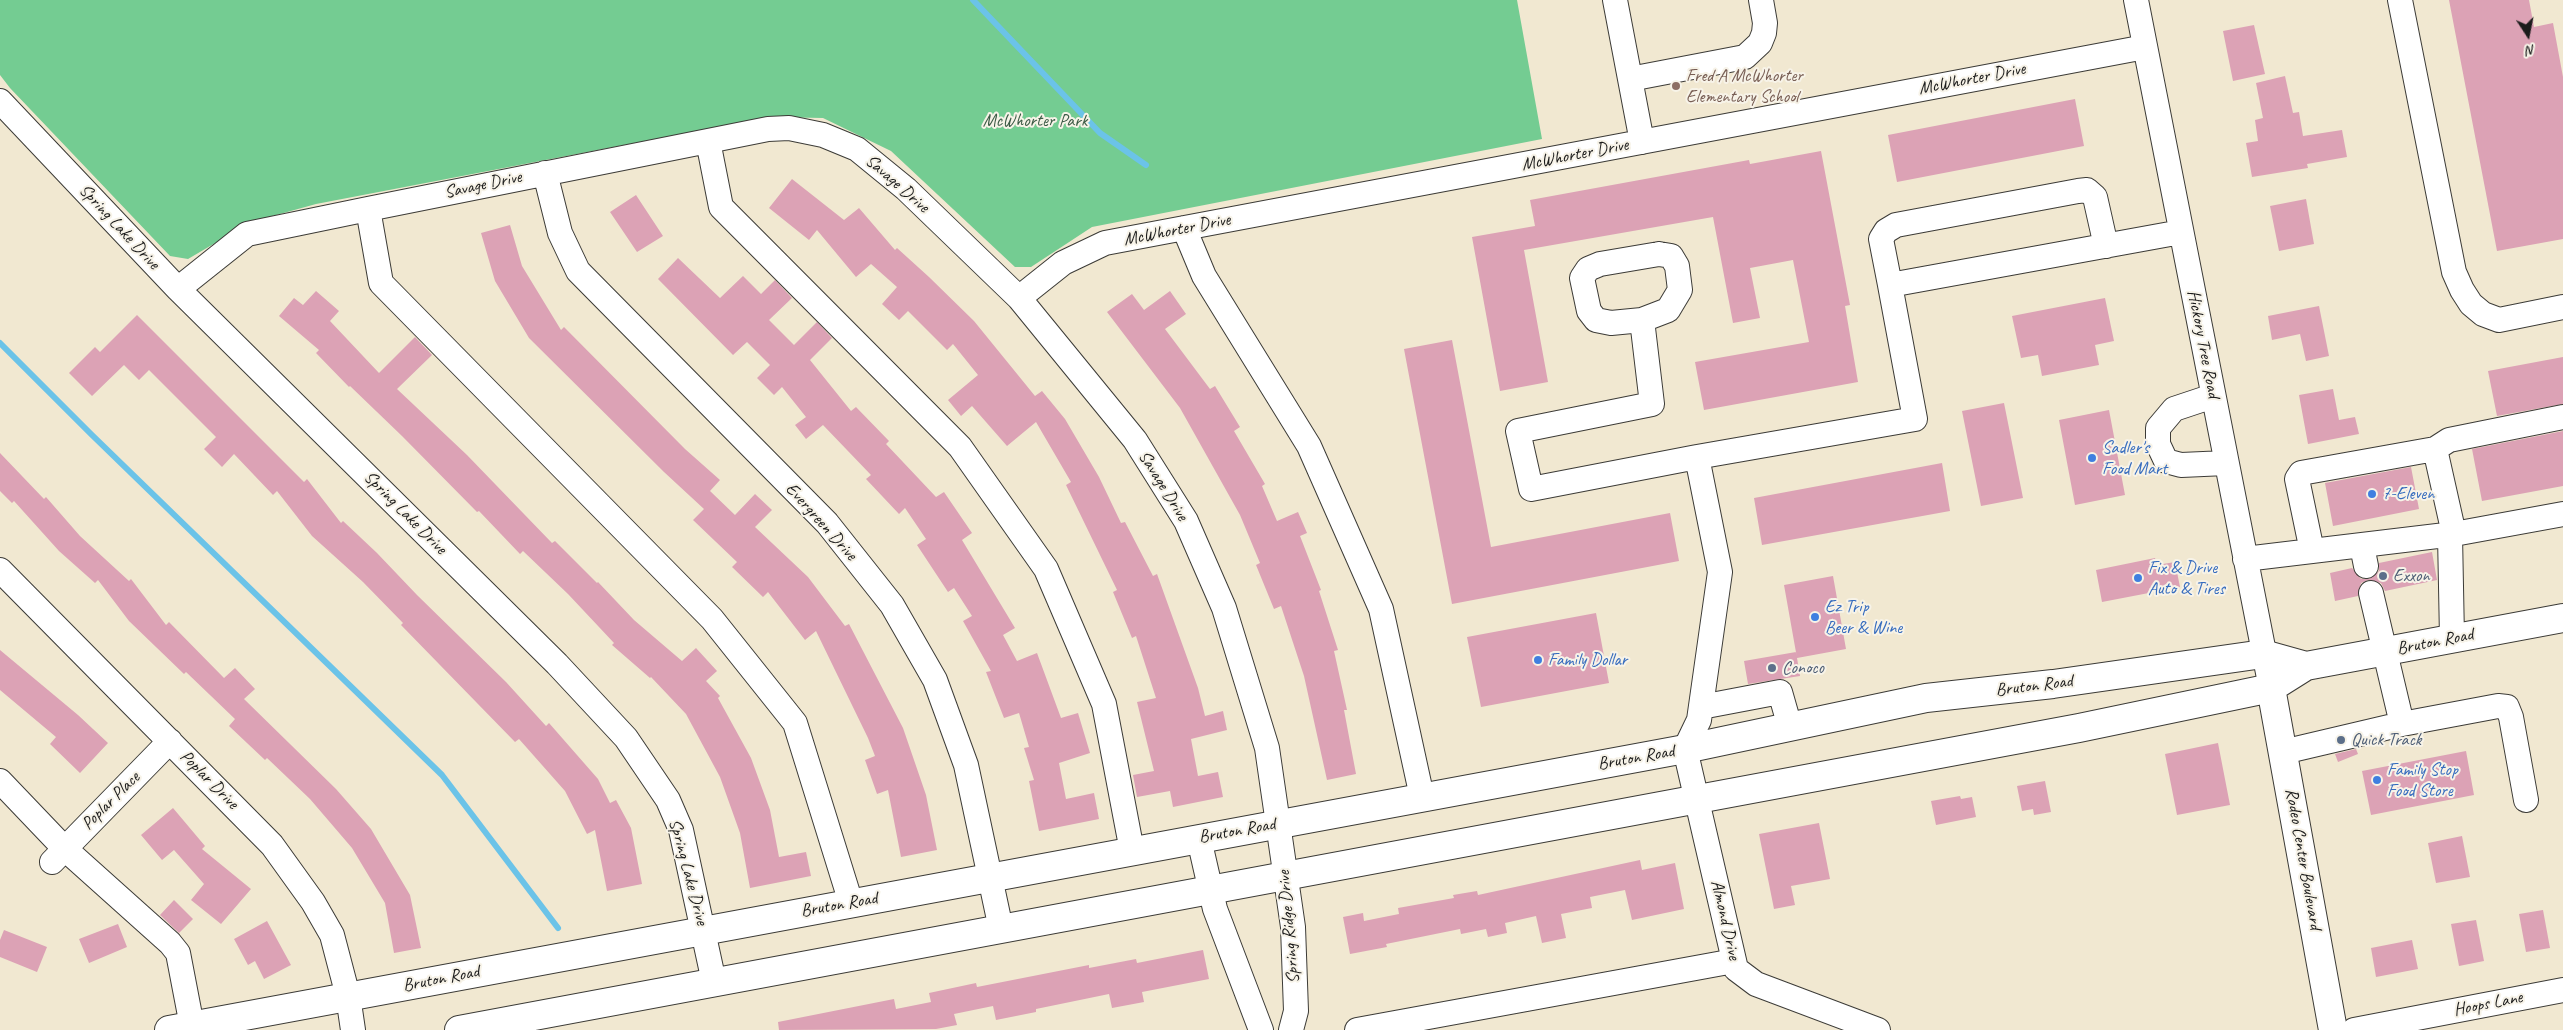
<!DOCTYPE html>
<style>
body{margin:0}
#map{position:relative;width:2563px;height:1030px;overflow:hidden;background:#f1e8d1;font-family:Caveat,sans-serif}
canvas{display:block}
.north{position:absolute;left:2503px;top:10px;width:50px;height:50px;-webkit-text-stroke:4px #f7f3e8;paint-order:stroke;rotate:169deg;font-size:14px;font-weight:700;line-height:20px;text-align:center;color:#1c1c1c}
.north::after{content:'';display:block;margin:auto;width:18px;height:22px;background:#1c1c1c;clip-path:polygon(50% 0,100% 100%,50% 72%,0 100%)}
</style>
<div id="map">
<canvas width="2563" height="1030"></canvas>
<div class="north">N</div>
</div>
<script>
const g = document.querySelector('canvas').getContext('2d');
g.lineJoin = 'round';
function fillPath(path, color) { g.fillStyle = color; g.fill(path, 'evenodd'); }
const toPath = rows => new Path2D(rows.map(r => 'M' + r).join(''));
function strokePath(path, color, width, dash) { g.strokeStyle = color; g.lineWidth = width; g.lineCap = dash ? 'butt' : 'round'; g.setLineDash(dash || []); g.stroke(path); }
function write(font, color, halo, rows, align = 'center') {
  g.font = font + ' Caveat,sans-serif'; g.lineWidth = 4; g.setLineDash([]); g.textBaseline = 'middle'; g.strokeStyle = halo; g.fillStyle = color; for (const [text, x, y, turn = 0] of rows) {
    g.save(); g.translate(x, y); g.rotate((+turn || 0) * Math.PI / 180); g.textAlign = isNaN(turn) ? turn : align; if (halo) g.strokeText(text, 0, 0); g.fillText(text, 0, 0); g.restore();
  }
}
const green = toPath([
 [0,0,1517,0,1542,139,1092,227,1031,267,1015,267,891,151,823,118,770,117,316,204,251,222,188,259,170,256,10,88,0,75]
]);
const stream = toPath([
 [973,0,1100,133,1146,165],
 [0,343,92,435,442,775,558,928]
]);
const building = toPath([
 [2449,0,2529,0,2534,27,2553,23,2563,77,2563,239,2497,251],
 [2254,25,2265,74,2233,81,2223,31],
 [2285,76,2293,113,2299,112,2303,136,2342,130,2347,157,2307,164,2308,168,2252,177,2246,143,2258,141,2255,120,2263,118,2256,83],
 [2075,99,2084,146,1897,182,1888,135],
 [1821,151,1850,305,1845,306,1858,382,1704,410,1695,362,1809,342,1793,260,1750,268,1760,318,1733,323,1713,217,1524,250,1548,382,1500,391,1472,237,1535,226,1530,200,1749,160,1750,164],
 [792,179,844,220,859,208,895,250,897,248,929,277,974,321,1035,396,1042,391,1065,419,1099,477,1121,523,1125,522,1153,576,1157,574,1198,688,1205,716,1223,711,1227,730,1191,739,1198,776,1218,772,1223,797,1173,807,1170,791,1137,797,1133,775,1154,771,1137,702,1156,698,1136,636,1132,638,1113,592,1117,590,1066,485,1071,482,1036,422,1007,446,972,406,961,416,948,400,978,375,953,344,947,350,908,311,899,320,882,304,897,287,871,264,856,277,817,230,809,240,769,208],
 [636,195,663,236,637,252,610,212],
 [2306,199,2314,244,2279,251,2270,206],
 [510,225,522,266,561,330,564,327,685,449,720,480,710,491,735,515,755,494,772,510,755,527,808,577,845,626,849,624,903,728,926,795,937,850,901,857,888,790,877,794,865,760,875,756,868,738,816,631,805,640,768,592,763,597,732,567,737,562,693,520,704,509,664,472,529,338,495,281,481,233],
 [678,258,720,298,743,276,761,294,775,280,792,298,769,320,794,345,817,322,832,338,810,360,851,411,856,407,889,441,886,444,936,497,944,492,972,533,962,540,1015,628,1003,635,1017,661,1037,653,1061,718,1078,713,1090,753,1059,763,1066,799,1094,793,1099,819,1039,831,1029,781,1034,780,1024,748,1029,747,1019,713,1004,718,986,672,991,671,963,621,972,616,954,588,948,592,917,545,926,539,905,508,899,514,866,479,871,475,823,425,806,439,795,425,806,417,782,387,774,395,757,378,770,365,747,342,733,355,658,279],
 [316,291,339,311,330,321,379,373,415,337,432,355,397,389,467,455,552,543,555,541,597,583,598,582,634,620,682,661,696,648,717,671,706,681,720,696,718,698,751,758,770,810,779,857,806,852,811,876,750,888,740,833,720,777,686,714,651,677,650,678,612,645,614,643,568,594,523,551,520,554,479,511,477,512,402,436,350,386,349,387,316,353,319,350,279,316,294,298,303,305],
 [1170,291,1186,314,1165,329,1210,389,1215,386,1240,427,1234,431,1265,484,1262,486,1277,521,1298,512,1307,533,1300,536,1321,590,1319,591,1338,650,1334,651,1347,710,1344,710,1356,774,1327,780,1304,676,1281,606,1274,609,1256,565,1260,563,1240,515,1180,408,1107,312,1132,294,1144,310],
 [2105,298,2114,341,2095,345,2099,365,2042,376,2038,355,2021,358,2012,316],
 [2319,306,2329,356,2306,361,2300,334,2272,340,2268,316],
 [137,315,304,482,307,479,341,523,343,521,377,553,417,595,506,682,546,726,549,723,598,779,610,803,616,800,631,828,642,884,607,891,595,830,587,834,565,791,519,739,515,742,401,625,403,623,363,582,312,536,277,491,273,495,234,454,222,467,204,449,216,437,149,370,139,380,124,365,92,396,69,373,95,347,100,352],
 [1452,340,1491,547,1670,513,1679,561,1452,604,1404,349],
 [2563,357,2563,404,2497,416,2488,371],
 [2333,389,2339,420,2355,417,2359,434,2308,444,2299,395],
 [2004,403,2023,498,1981,506,1962,411],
 [2109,410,2125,495,2075,505,2059,420],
 [2563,431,2563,486,2482,501,2472,449],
 [0,453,44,499,46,497,80,536,129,581,131,579,166,625,169,622,224,678,235,668,255,689,244,699,336,789,371,829,410,895,421,948,394,953,385,903,352,848,310,799,267,758,265,760,229,726,235,719,186,672,184,674,129,621,98,580,95,583,59,551,14,501,12,503,0,491],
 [1942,463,1950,511,1762,545,1754,498],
 [2411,467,2419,509,2333,526,2325,483],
 [2432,552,2437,580,2385,591,2381,583,2368,580,2361,583,2358,596,2335,601,2330,573,2352,568,2361,579,2369,579,2379,571,2379,563],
 [2155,558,2157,565,2175,562,2180,587,2102,602,2096,570],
 [1833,576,1846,649,1797,658,1784,585],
 [1596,613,1609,683,1481,707,1467,637],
 [0,650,78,715,108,743,80,773,50,744,56,737,0,690],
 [1796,652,1800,676,1748,684,1744,661],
 [2218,743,2230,805,2177,815,2165,754],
 [2356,749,2358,754,2338,762,2335,754],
 [2466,751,2474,795,2371,815,2362,771],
 [2045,781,2051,812,2034,815,2033,809,2022,811,2017,786],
 [1960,796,1961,799,1972,797,1976,817,1936,825,1931,801],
 [173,808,205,846,202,849,251,889,221,924,191,900,204,884,174,850,162,860,141,835],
 [1819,823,1830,879,1791,886,1795,905,1774,909,1759,834],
 [2462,836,2470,877,2436,883,2428,843],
 [1640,860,1642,870,1675,863,1684,909,1632,920,1625,890,1590,897,1592,908,1561,914,1566,938,1542,943,1536,916,1505,923,1507,933,1488,937,1486,929,1461,934,1460,929,1386,944,1387,947,1350,954,1343,917,1363,913,1364,921,1399,914,1398,908,1454,898,1453,895,1477,891,1478,895],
 [174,900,193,919,179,933,160,915],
 [2543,910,2550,948,2526,952,2519,914],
 [2476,920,2484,961,2459,966,2451,924],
 [267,921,291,965,264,979,255,961,248,965,234,939],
 [118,924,127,947,89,963,79,939],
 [4,930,47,947,37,972,0,957,0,940],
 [2412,940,2418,969,2376,977,2371,948],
 [1203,950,1209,979,1142,992,1144,1002,1112,1008,1109,994,1036,1009,1036,1012,996,1020,993,1006,954,1014,957,1025,936,1029,779,1030,778,1022,894,999,896,1009,931,1002,929,993,976,983,977,987,1089,965,1089,968,1136,959,1137,963]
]);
const minor = toPath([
 [1615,0,1642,142],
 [2136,0,2271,688],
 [2400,0,2454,272,2462,290,2471,304,2483,314,2499,320,2563,307],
 [1630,79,1745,57,1760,43,1764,33,1765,23,1761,0],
 [0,101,178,289,557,664,626,738,668,800,681,830,714,982],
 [708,141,721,207,960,447,1046,569,1104,704,1132,851],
 [545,173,560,233,578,271,827,523,892,605,935,680,966,765,1001,929],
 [368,209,381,283,712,619,795,723,851,903],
 [1184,228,1204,276,1309,446,1381,609,1422,797],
 [1659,254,1671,256,1677,266,1680,290,1668,310,1642,320,1611,323,1596,320,1589,311,1582,278,1588,269,1600,264,1659,254],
 [1890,285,1881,239,1886,231,1896,225,2078,191,2087,190,2095,197,2106,246],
 [178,289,247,234,368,209,768,129,789,128,823,135,857,149,906,189,1019,298,1135,440,1186,521,1224,608,1267,748,1293,927,1296,1011,1291,1030],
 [1019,298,1063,263,1105,243,2145,47],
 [1642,320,1652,404,1518,431,1531,489,1697,457],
 [2213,396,2174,409,2158,428,2158,444,2166,461,2181,465,2226,463],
 [2435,449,2454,534],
 [2450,535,2452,638],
 [2362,546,2366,566],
 [2312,551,2297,479,2301,473,2435,449,2449,440,2563,417],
 [2245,559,2454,534,2563,514],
 [0,570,272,845,313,902,332,935,348,996,353,1030],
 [2371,593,2402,724],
 [1701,707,1780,692,1790,727],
 [2283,752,2402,724,2498,706,2507,707,2511,717,2526,800],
 [0,781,64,848,170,943,178,953,192,1026],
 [1199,839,1215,909,1261,1030],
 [52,862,170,741],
 [1357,1030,1734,961],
 [1878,1030,1756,984,1736,969,1685,749,1699,720,1720,572,1697,457,1915,419,1890,285,2181,232],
 [2354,1030,2563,990]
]);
const major = toPath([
 [2271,688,2333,1030],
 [169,1030,1685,749,1926,698,2053,684,2263,654,2306,666],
 [459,1030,2079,728,2271,688,2306,666,2563,618]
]);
const markers = [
 [1676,86,5,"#8d6e63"],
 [2092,458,5,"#3f7fe0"],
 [2372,494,5,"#3f7fe0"],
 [2383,576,5,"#5c6f8a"],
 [2138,578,5,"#3f7fe0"],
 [1815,617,5,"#3f7fe0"],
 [1538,660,5,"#3f7fe0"],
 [1772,668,5,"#5c6f8a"],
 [2341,740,5,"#5c6f8a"],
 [2377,780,5,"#3f7fe0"]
];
const educationNames = [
 ["Fred A McWhorter",1686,76],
 ["Elementary School",1686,97]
];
const streetNames = [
 ["McWhorter Drive",1972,79,-11],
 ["McWhorter Drive",1575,155,-11],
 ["Savage Drive",897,184,41],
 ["Savage Drive",483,185,-12],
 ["Spring Lake Drive",119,227,47],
 ["McWhorter Drive",1177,230,-11],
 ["Hickory Tree Road",2203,344,79],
 ["Savage Drive",1163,486,58],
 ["Spring Lake Drive",405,513,45],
 ["Evergreen Drive",821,522,48],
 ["Bruton Road",2435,642,-11],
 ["Bruton Road",2034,686,-7],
 ["Bruton Road",1636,758,-10],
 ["Poplar Drive",209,780,45],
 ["Poplar Place",111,801,-45],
 ["Bruton Road",1237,831,-10],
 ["Rodeo Center Boulevard",2303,859,80],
 ["Spring Lake Drive",688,872,75],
 ["Bruton Road",839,905,-10],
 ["Almond Drive",1725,920,77],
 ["Spring Ridge Drive",1289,927,-95],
 ["Bruton Road",441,979,-11],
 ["Hoops Lane",2488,1004,-11]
];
const parkNames = [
 ["McWhorter Park",1035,121]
];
const shopNames = [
 ["Sadler's",2102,448],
 ["Food Mart",2102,469],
 ["7-Eleven",2382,494],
 ["Fix & Drive",2148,568],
 ["Auto & Tires",2148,589],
 ["Ez Trip",1825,607],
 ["Beer & Wine",1825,628],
 ["Family Dollar",1548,660],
 ["Family Stop",2387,770],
 ["Food Store",2387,791]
];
const serviceNames = [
 ["Exxon",2393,576],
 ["Conoco",1782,668],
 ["Quick Track",2351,740]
];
fillPath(green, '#74cc92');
strokePath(stream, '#6bc3e8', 6);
fillPath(building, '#dca2b5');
strokePath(minor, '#3c3b37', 26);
strokePath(major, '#3c3b37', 30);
strokePath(minor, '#fff', 24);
strokePath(major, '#fff', 28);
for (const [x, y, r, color] of markers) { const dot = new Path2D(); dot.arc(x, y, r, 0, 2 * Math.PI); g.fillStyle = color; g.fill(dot); strokePath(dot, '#f7f3e8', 2); }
write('18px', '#785e54', '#f7f3e8', educationNames, 'left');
write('18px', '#1c1c1c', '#f7f3e8', streetNames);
write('18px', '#3b5a45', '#f7f3e8', parkNames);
write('18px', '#366cbe', '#f7f3e8', shopNames, 'left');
write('18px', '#4e5e75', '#f7f3e8', serviceNames, 'left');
</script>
